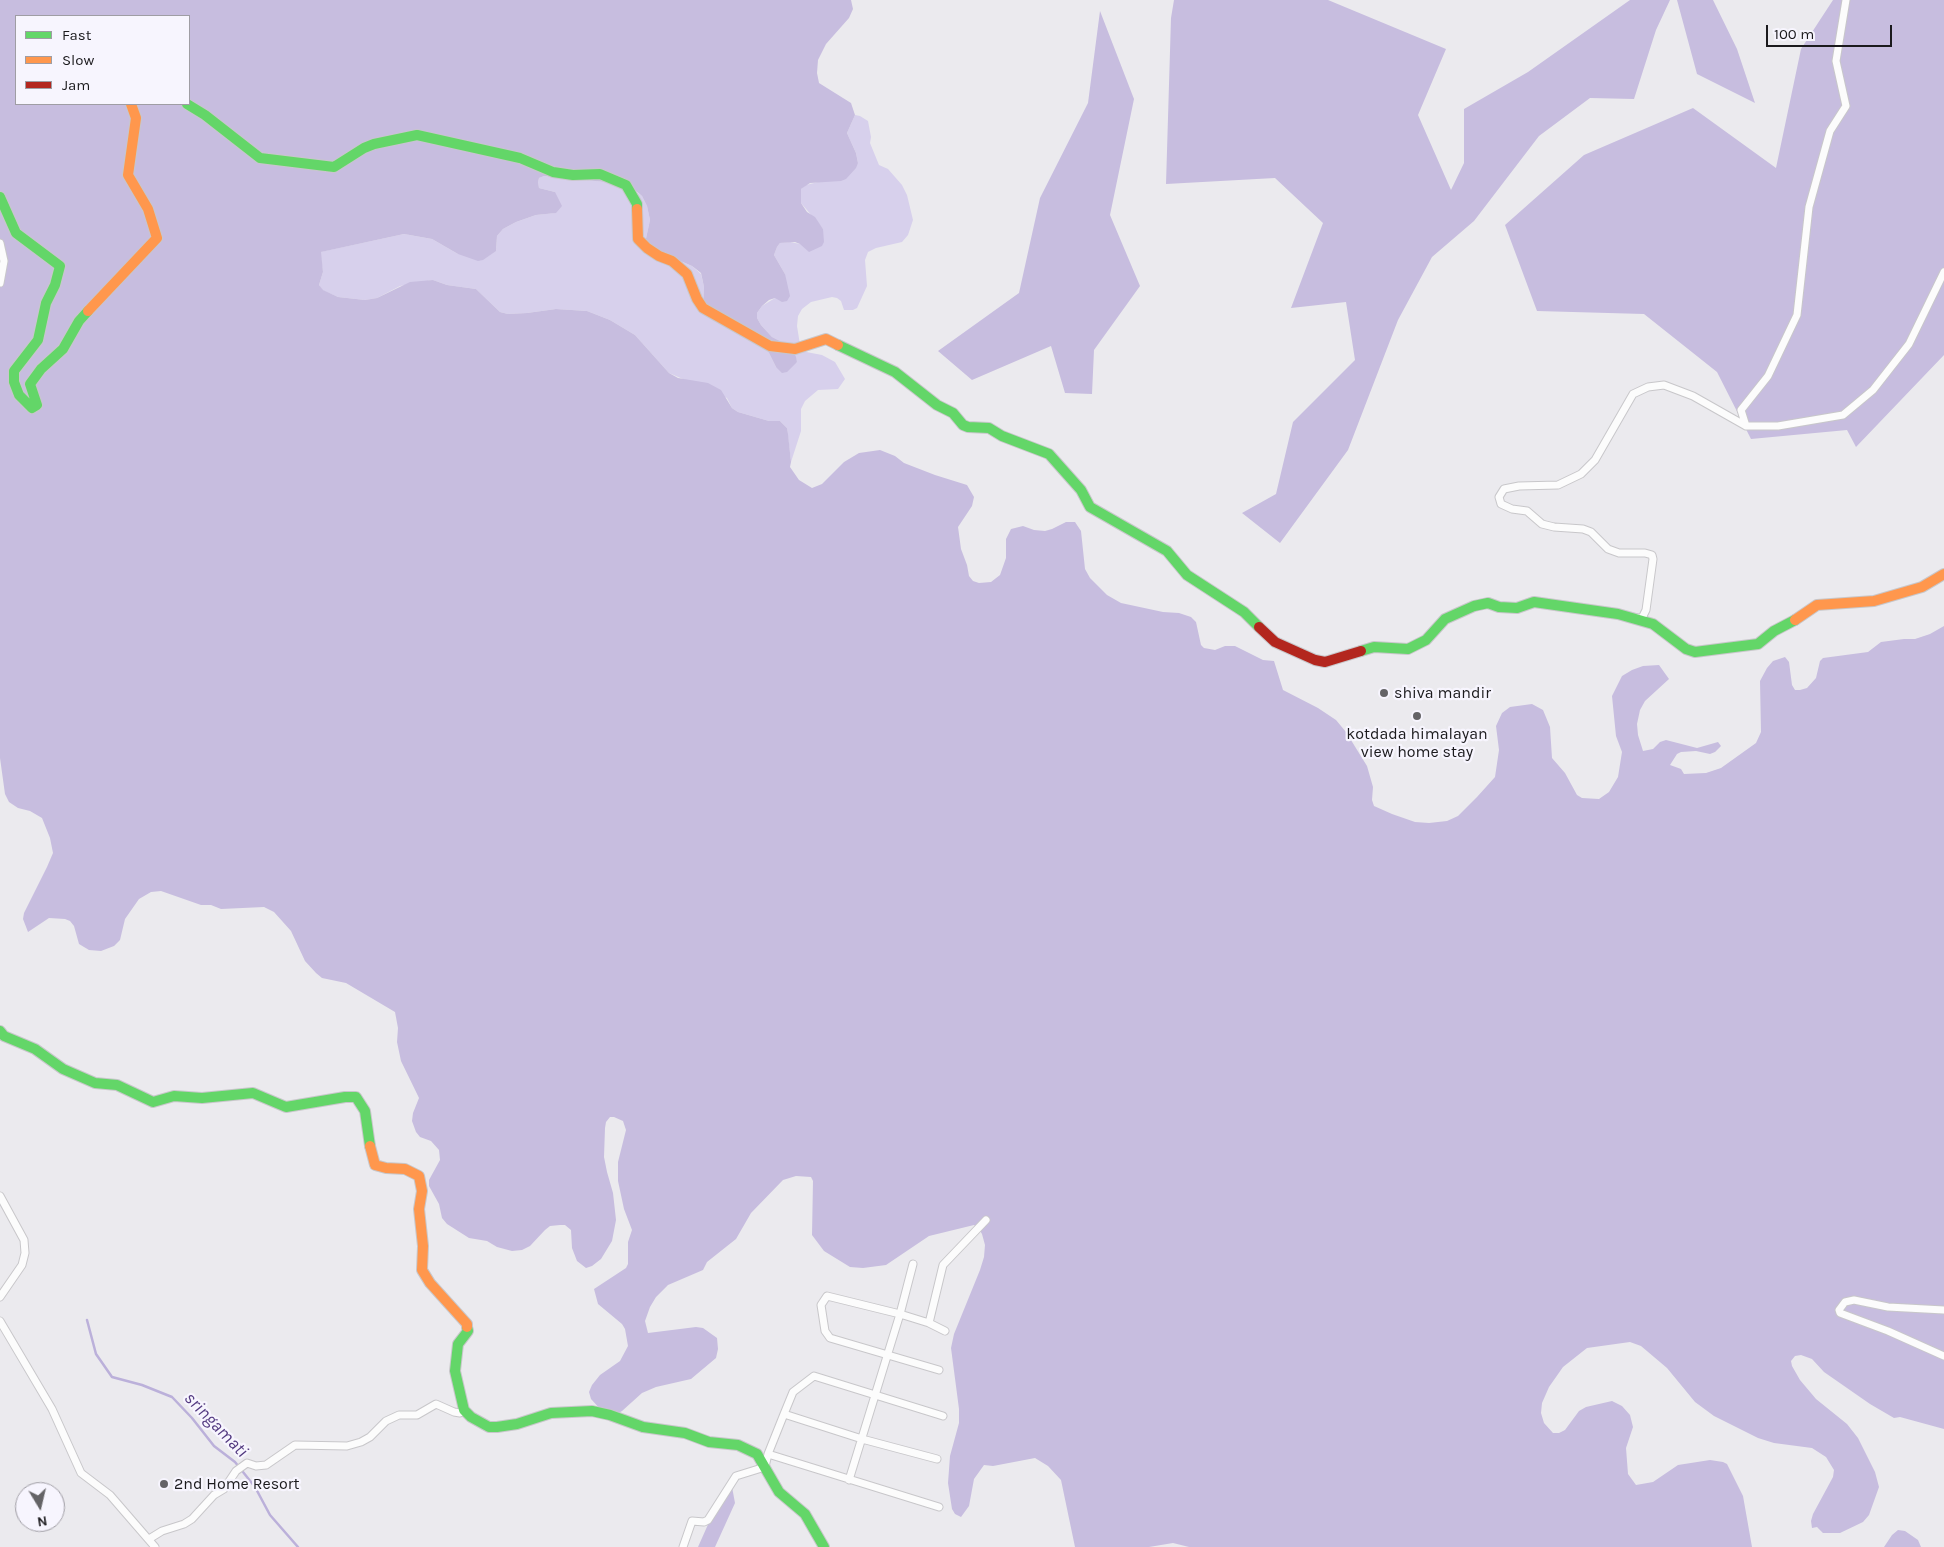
<!DOCTYPE html>
<style>
body{margin:0}
#map{position:relative;width:1944px;height:1547px;overflow:hidden;background:#ebeaee;font-family:Karla,sans-serif}
canvas{display:block}
.legend{position:absolute;left:15px;top:15px;width:175px;height:90px;box-sizing:border-box;background:#f7f5fe;border:1px solid #9f9da4;margin:0;padding:6px 9px;list-style:none;font-size:15px;color:#1b1a1d}
.legend li{display:flex;align-items:center;gap:10px;height:25px}
.legend b{width:25px;border:1px solid #9f9da4}
.north{position:absolute;left:15px;top:1482px;width:50px;height:50px;box-sizing:border-box;background:#f7f5fe;border:1px solid #9f9da4;border-radius:50%;rotate:171deg;font-size:14px;font-weight:700;line-height:20px;text-align:center;color:#1b1a1d}
.north::after{content:'';display:block;margin:auto;width:18px;height:22px;background:#646366;clip-path:polygon(50% 0,100% 100%,50% 72%,0 100%)}
.scale{position:absolute;left:1766px;top:25px;width:126px;height:22px;box-sizing:border-box;border:2px solid #1b1a1d;border-top:0;padding-left:6px;font-size:15px;line-height:18px;white-space:nowrap;color:#1b1a1d;-webkit-text-stroke:4px #f7f5fe;paint-order:stroke}
</style>
<div id="map">
<canvas width="1944" height="1547"></canvas>
<ul class="legend">
<li><b style="height:6px;background:#63d668"></b>Fast</li>
<li><b style="height:6px;background:#ff974d"></b>Slow</li>
<li><b style="height:6px;background:#b3261e"></b>Jam</li>
</ul>
<div class="north">N</div>
<div class="scale">100 m</div>
</div>
<script>
const g = document.querySelector('canvas').getContext('2d');
g.lineJoin = 'round';
function fillPath(path, color) { g.fillStyle = color; g.fill(path, 'evenodd'); }
const toPath = rows => new Path2D(rows.map(r => 'M' + r).join(''));
function strokePath(path, color, width, dash) { g.strokeStyle = color; g.lineWidth = width; g.lineCap = dash ? 'butt' : 'round'; g.setLineDash(dash || []); g.stroke(path); }
function write(font, color, halo, rows, align = 'center') {
  g.font = font + ' Karla,sans-serif'; g.lineWidth = 4.5; g.setLineDash([]); g.textBaseline = 'middle'; g.strokeStyle = halo; g.fillStyle = color; for (const [text, x, y, turn = 0] of rows) {
    g.save(); g.translate(x, y); g.rotate((+turn || 0) * Math.PI / 180); g.textAlign = isNaN(turn) ? turn : align; if (halo) g.strokeText(text, 0, 0); g.fillText(text, 0, 0); g.restore();
  }
}
const green = toPath([
 [855,115,860,116,868,121,871,137,870,143,879,165,888,169,902,185,907,195,913,220,908,235,902,242,876,248,868,252,865,260,867,286,857,308,853,310,844,310,841,301,837,298,832,297,811,302,802,309,798,316,797,326,801,351,822,355,835,362,845,379,838,389,818,390,805,401,801,409,801,431,791,462,787,428,780,421,769,421,738,412,732,408,727,398,669,373,635,335,610,320,587,311,556,309,527,313,508,314,500,312,476,289,447,285,433,280,400,286,377,298,365,300,338,297,322,290,319,285,323,272,320,252,404,234,432,239,458,254,496,251,497,236,503,229,516,222,536,215,555,213,555,192,539,188,538,182,539,178,544,176,615,183,635,191,642,196,647,206,650,220,645,243,671,257,692,266,701,274,704,287,703,306,759,341,769,353,776,367,797,362,791,347,772,337,761,325,757,318,757,313,762,306,775,298,785,274,774,255,777,247,780,243,790,242,800,244,823,229,801,203,801,189,806,185,822,181,858,163,856,153,847,133]
]);
const forest = toPath([
 [0,0,851,0,853,9,849,18,826,44,818,60,817,73,819,83,851,103,855,115,847,133,856,153,858,163,856,168,846,179,841,181,810,183,801,189,801,203,807,212,815,217,823,229,824,242,822,246,809,252,800,244,795,242,780,243,777,247,774,255,785,274,790,296,787,301,782,302,775,298,769,300,762,306,757,313,757,318,761,325,772,337,792,347,796,357,797,362,787,372,782,373,776,367,769,353,759,341,703,306,704,287,701,273,692,266,671,257,645,243,650,220,647,206,642,196,636,191,615,183,544,176,539,178,538,182,539,188,555,192,562,206,556,213,536,215,516,222,503,229,497,236,496,251,483,260,478,261,458,254,432,239,404,234,321,252,323,272,319,285,323,290,338,297,365,300,377,298,410,282,433,280,447,285,476,289,500,312,508,314,527,313,556,309,587,311,610,320,635,335,669,373,678,378,708,383,721,390,732,408,738,412,769,421,780,421,787,428,788,434,791,462,790,467,799,480,812,488,822,484,844,462,859,453,880,450,895,456,904,463,935,475,967,485,974,497,972,506,958,527,961,549,967,565,969,576,973,581,979,583,991,582,1000,575,1006,558,1006,539,1011,529,1023,526,1034,530,1045,531,1052,529,1066,522,1075,522,1081,531,1085,569,1090,578,1107,595,1121,603,1163,612,1179,613,1191,617,1196,622,1201,645,1204,648,1215,650,1225,646,1235,646,1263,660,1274,661,1283,690,1318,708,1336,720,1346,732,1367,766,1373,787,1372,800,1374,806,1392,814,1415,822,1429,823,1447,821,1458,816,1477,797,1495,777,1499,750,1496,726,1502,713,1510,707,1532,704,1543,710,1550,727,1552,758,1565,773,1577,795,1582,798,1599,799,1609,792,1618,777,1622,752,1616,736,1612,696,1622,676,1632,670,1643,666,1659,665,1669,679,1645,701,1640,710,1637,724,1638,735,1643,751,1653,749,1660,742,1666,740,1697,748,1718,742,1721,746,1715,752,1710,754,1696,751,1681,752,1677,754,1670,765,1681,769,1684,774,1706,773,1721,768,1756,743,1761,732,1760,681,1767,668,1773,661,1785,657,1789,662,1792,685,1795,690,1800,690,1807,688,1816,678,1820,661,1823,658,1868,652,1881,642,1904,639,1915,639,1930,634,1944,626,1944,1429,1900,1417,1894,1418,1870,1404,1824,1372,1812,1359,1801,1355,1795,1356,1791,1361,1792,1366,1800,1380,1816,1399,1847,1424,1858,1438,1875,1472,1879,1487,1869,1515,1863,1522,1840,1533,1823,1533,1817,1527,1812,1528,1811,1521,1813,1514,1833,1477,1834,1470,1826,1457,1812,1448,1774,1443,1758,1438,1714,1416,1695,1402,1667,1368,1641,1346,1630,1342,1587,1348,1563,1367,1549,1387,1542,1403,1541,1413,1544,1423,1553,1433,1559,1433,1565,1430,1579,1411,1586,1407,1612,1401,1622,1406,1630,1415,1633,1427,1626,1448,1628,1474,1636,1485,1653,1482,1678,1465,1710,1460,1723,1462,1727,1464,1743,1496,1752,1547,1189,1547,1173,1543,1149,1547,1075,1547,1061,1480,1048,1466,1035,1458,993,1466,984,1465,974,1479,969,1506,961,1517,955,1514,952,1509,948,1483,950,1456,959,1423,959,1409,951,1348,954,1334,980,1270,984,1257,985,1245,982,1234,979,1229,974,1225,929,1236,886,1265,863,1268,850,1267,824,1251,812,1235,813,1181,811,1177,796,1176,783,1180,751,1213,736,1239,707,1262,703,1270,668,1285,656,1297,650,1307,645,1321,648,1333,696,1327,703,1328,717,1338,718,1349,716,1358,691,1379,656,1387,642,1393,622,1411,617,1414,601,1410,591,1399,589,1392,592,1385,600,1375,620,1361,628,1346,625,1329,622,1324,598,1304,594,1289,626,1268,628,1264,628,1242,632,1230,624,1209,618,1181,618,1162,626,1130,623,1121,614,1117,610,1117,606,1122,605,1128,604,1157,607,1172,613,1193,616,1220,612,1241,601,1259,592,1266,586,1268,577,1261,572,1248,571,1230,565,1225,560,1225,550,1226,545,1230,530,1246,522,1250,512,1251,497,1247,487,1241,469,1238,447,1224,442,1218,439,1204,429,1186,429,1180,440,1160,439,1150,431,1141,420,1137,416,1132,412,1121,413,1113,419,1098,401,1061,397,1042,398,1028,395,1012,346,983,322,978,316,973,305,961,291,931,274,912,264,907,221,909,211,905,201,905,161,891,151,892,139,899,125,919,120,940,114,946,101,951,89,950,79,944,74,926,70,921,65,919,49,918,28,932,23,919,24,913,47,867,53,853,50,838,42,818,30,811,18,808,9,802,5,794,0,758],
 [16,16,189,16,189,104,16,104],
 [1174,0,1328,0,1446,49,1418,115,1451,190,1464,163,1464,109,1528,72,1630,0,1670,0,1656,30,1634,99,1590,98,1539,136,1474,221,1432,257,1398,320,1348,450,1280,543,1242,513,1276,494,1293,422,1355,360,1346,302,1291,308,1323,223,1275,178,1166,184,1171,18],
 [1677,0,1713,0,1737,49,1755,103,1697,74],
 [1833,0,1944,0,1944,355,1856,447,1847,430,1751,439,1717,372,1644,314,1537,311,1505,225,1584,155,1693,108,1776,168,1801,49],
 [1100,11,1134,99,1110,215,1140,286,1094,350,1092,394,1065,393,1051,346,972,380,938,351,1019,293,1040,198,1088,103],
 [732,1487,735,1503,715,1547,698,1547,714,1511],
 [1898,1530,1905,1531,1918,1540,1921,1547,1884,1547,1892,1535]
]);
const stream = toPath([
 [87,1320,96,1354,112,1377,142,1385,172,1397,192,1418,214,1446,235,1462,255,1487,270,1515,298,1547]
]);
const street = toPath([
 [0,243,4,261,0,283],
 [1746,426,1741,410,1768,376,1797,315,1809,207,1830,131,1846,106,1836,61,1846,0],
 [1637,618,1642,618,1646,610,1653,559,1652,555,1645,553,1619,553,1608,549,1591,532,1583,529,1554,527,1542,524,1527,511,1512,509,1501,504,1499,497,1504,489,1519,486,1558,485,1581,474,1595,460,1633,394,1648,387,1664,385,1693,396,1746,426,1778,426,1843,415,1873,390,1909,344,1944,272],
 [0,1196,24,1240,25,1253,22,1265,0,1297],
 [1944,1310,1888,1307,1854,1300,1845,1302,1839,1310,1840,1313,1888,1331,1944,1356],
 [0,1321,52,1409,81,1473,110,1495,155,1547],
 [929,1323,943,1265,986,1220],
 [939,1370,830,1338,825,1331,821,1305,827,1296,900,1314,929,1323,945,1331],
 [784,1414,793,1392,814,1376,943,1416],
 [768,1454,784,1414,862,1439,937,1459],
 [849,1480,900,1314,913,1264],
 [149,1539,162,1531,184,1524,192,1519,214,1495,224,1489,236,1471,247,1463,256,1466,266,1465,295,1445,347,1446,361,1442,370,1437,386,1421,399,1415,417,1415,436,1404,454,1412,460,1413,464,1410],
 [683,1547,692,1521,704,1522,708,1520,736,1476,765,1467,768,1454,939,1507]
]);
const fast = toPath([
 [187,104,205,115,260,158,334,167,364,148,374,144,417,135,520,158,553,172,573,175,600,174,626,185,637,204,637,209],
 [0,197,16,233,60,266,55,285,46,303,38,340,14,371,14,382,19,395,32,408,37,405,30,384,41,369,63,349,79,321,88,311],
 [838,345,895,372,937,405,953,413,963,425,968,427,989,428,1002,436,1049,454,1081,490,1090,507,1167,551,1187,575,1244,612,1259,627],
 [1361,651,1374,647,1408,649,1426,640,1445,619,1474,606,1488,603,1499,607,1517,608,1534,602,1618,614,1653,624,1686,649,1695,652,1758,644,1774,631,1795,620],
 [0,1031,4,1036,35,1049,63,1069,95,1083,117,1085,153,1102,174,1096,202,1098,253,1093,286,1107,345,1097,356,1097,365,1111,370,1146],
 [467,1327,468,1331,458,1344,455,1371,464,1410,471,1417,489,1427,497,1427,517,1424,551,1413,592,1411,610,1415,643,1427,685,1433,709,1442,738,1445,757,1454,779,1492,805,1514,824,1547]
]);
const slow = toPath([
 [637,209,638,239,647,248,659,256,672,261,687,274,697,299,703,308,770,346,795,349,826,339,838,345],
 [88,311,157,238,148,209,128,175,136,118,131,104],
 [1795,620,1817,605,1874,601,1922,587,1944,574],
 [370,1146,375,1165,386,1168,405,1169,419,1176,422,1191,419,1209,423,1246,422,1270,430,1283,467,1324,467,1327]
]);
const jam = toPath([
 [1259,627,1275,642,1315,660,1325,662,1361,651]
]);
const markers = [
 [1384,693,5,"#646366"],
 [1417,716,5,"#646366"],
 [164,1484,5,"#646366"]
];
const poiNames = [
 ["shiva mandir",1394,693],
 ["kotdada himalayan",1417,734,"center"],
 ["view home stay",1417,752,"center"],
 ["2nd Home Resort",174,1484]
];
const waterNames = [
 ["sringamati",216,1425,46]
];
fillPath(green, '#d7d0ec');
fillPath(forest, '#c7bddf');
strokePath(stream, '#bbb0da', 2.5);
strokePath(street, '#c8c7ca', 9);
strokePath(fast, '#c8c7ca', 12);
strokePath(slow, '#c8c7ca', 12);
strokePath(jam, '#c8c7ca', 12);
strokePath(street, '#fcfcfc', 7);
strokePath(fast, '#63d668', 10);
strokePath(slow, '#ff974d', 10);
strokePath(jam, '#b3261e', 10);
for (const [x, y, r, color] of markers) { const dot = new Path2D(); dot.arc(x, y, r, 0, 2 * Math.PI); g.fillStyle = color; g.fill(dot); strokePath(dot, '#f7f5fe', 2); }
write('16px', '#1b1a1d', '#f7f5fe', poiNames, 'left');
write('italic 18px', '#533a80', '#f7f5fe', waterNames);
</script>
